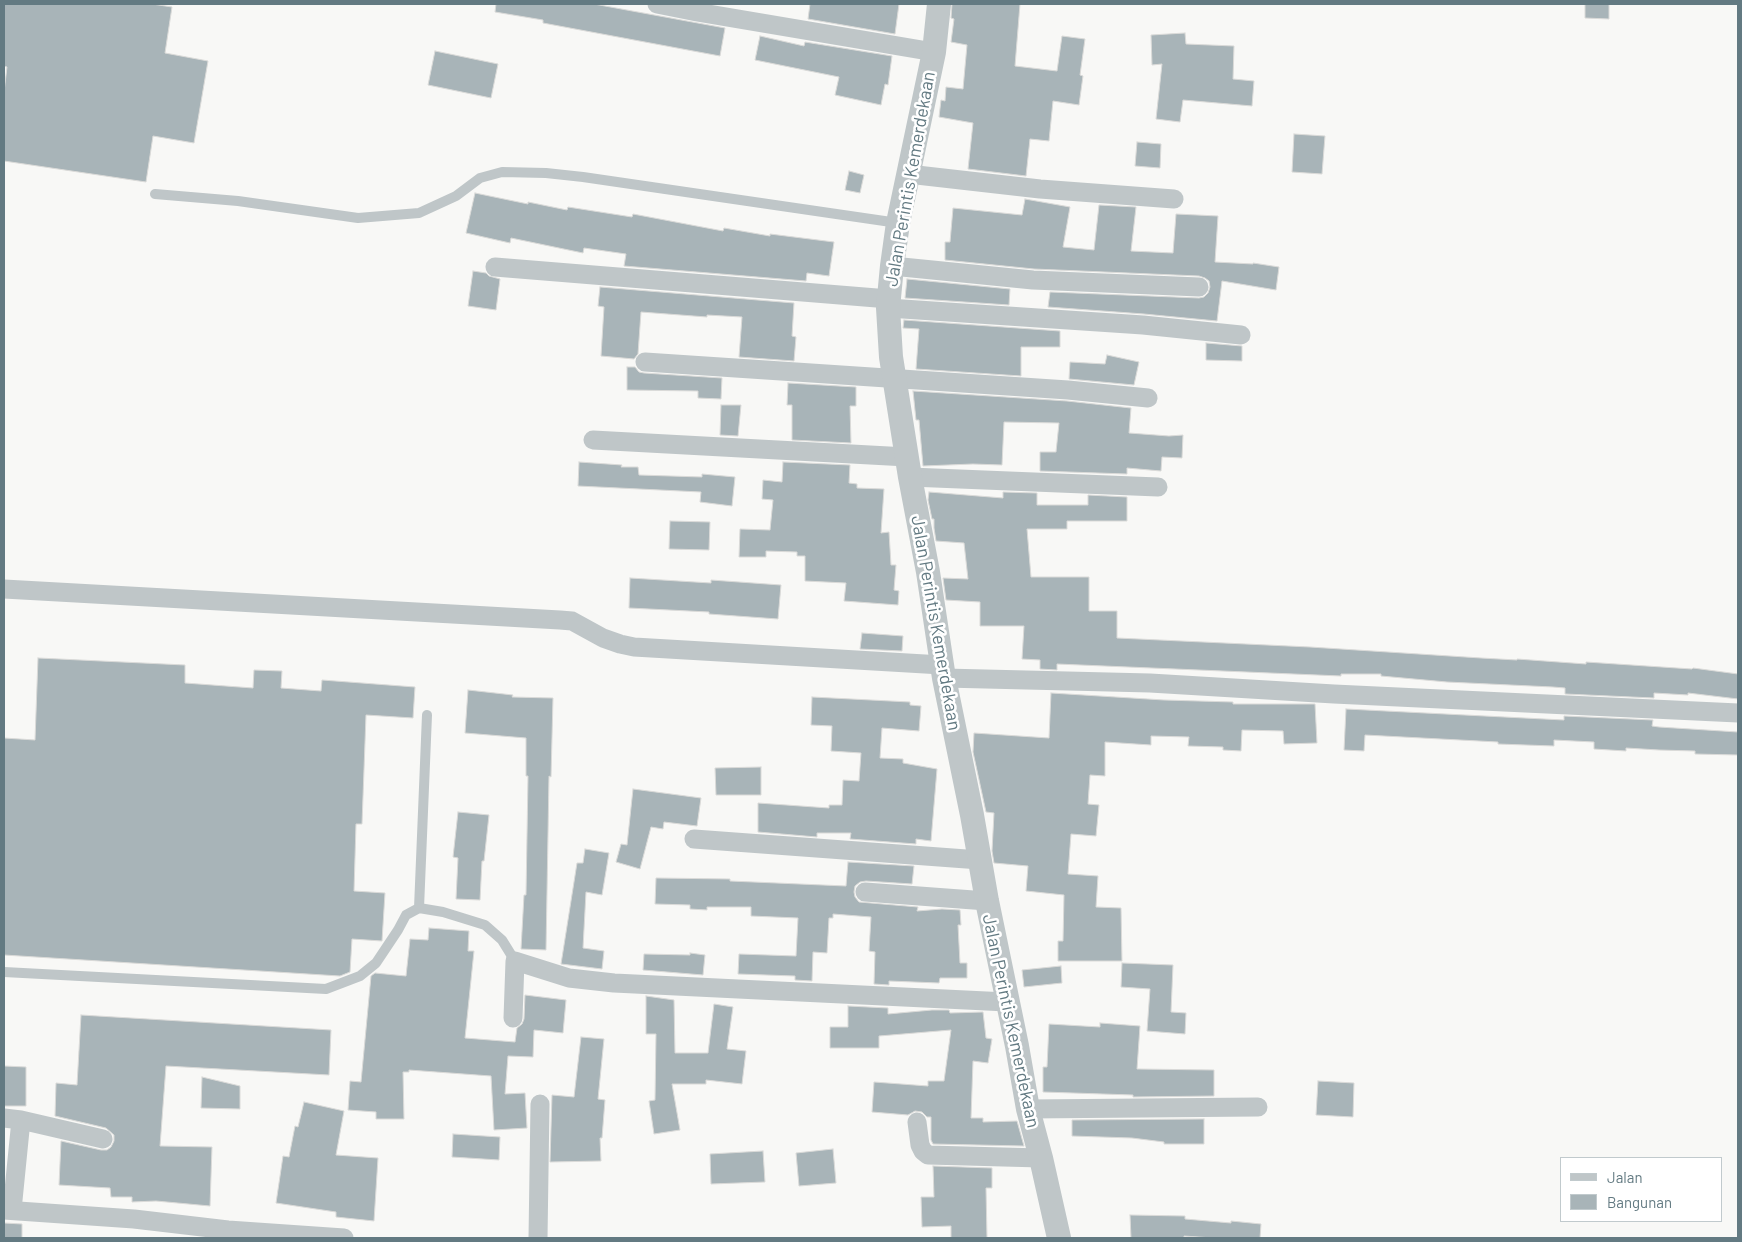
<!DOCTYPE html>
<style>
body{margin:0}
#map{position:relative;width:1742px;height:1242px;overflow:hidden;background:#f8f8f6;font-family:Barlow,sans-serif}
canvas{display:block}
.frame{position:absolute;inset:0;border:5px solid #637a82;pointer-events:none}
.legend{position:absolute;left:1560px;top:1157px;width:162px;height:65px;box-sizing:border-box;background:#fff;border:1px solid #c1cacd;margin:0;padding:6px 9px;list-style:none;font-size:15px;color:#637a82}
.legend li{display:flex;align-items:center;gap:10px;height:25px}
.legend b{width:25px;border:1px solid #c1cacd}
</style>
<div id="map">
<canvas width="1742" height="1242"></canvas>
<div class="frame"></div>
<ul class="legend">
<li><b style="height:6px;background:#bfc6c8"></b>Jalan</li>
<li><b style="height:14px;background:#a8b4b8"></b>Bangunan</li>
</ul>
</div>
<script>
const g = document.querySelector('canvas').getContext('2d');
g.lineJoin = 'round';
function fillPath(path, color) { g.fillStyle = color; g.fill(path, 'evenodd'); }
const toPath = rows => new Path2D(rows.map(r => 'M' + r).join(''));
function strokePath(path, color, width, dash) { g.strokeStyle = color; g.lineWidth = width; g.lineCap = dash ? 'butt' : 'round'; g.setLineDash(dash || []); g.stroke(path); }
function write(font, color, halo, rows, align = 'center') {
  g.font = font + ' Barlow,sans-serif'; g.lineWidth = 5; g.setLineDash([]); g.textBaseline = 'middle'; g.strokeStyle = halo; g.fillStyle = color; for (const [text, x, y, turn = 0] of rows) {
    g.save(); g.translate(x, y); g.rotate((+turn || 0) * Math.PI / 180); g.textAlign = isNaN(turn) ? turn : align; if (halo) g.strokeText(text, 0, 0); g.fillText(text, 0, 0); g.restore();
  }
}
const building = toPath([
 [4,4,152,4,172,7,165,53,208,61,194,143,153,136,146,182,4,161,4,92,7,67,4,66,4,4],
 [496,4,594,4,725,28,720,56,543,23,543,20,495,12,496,4],
 [810,4,899,4,895,34,808,19,810,4],
 [952,4,1020,4,1015,66,1057,71,1062,36,1085,39,1080,75,1083,76,1079,105,1053,101,1049,141,1030,139,1026,176,968,169,973,123,939,117,941,100,945,101,946,87,963,89,967,45,951,42,954,19,951,18,952,4],
 [1585,4,1609,4,1609,19,1585,18,1585,4],
 [1185,33,1186,44,1234,46,1233,79,1254,81,1252,106,1183,100,1180,122,1156,119,1162,64,1152,65,1151,35,1185,33],
 [760,36,804,46,805,42,892,56,888,85,885,84,881,105,835,95,839,77,755,60,760,36],
 [435,51,498,64,491,98,428,85,435,51],
 [1294,134,1325,136,1322,174,1292,172,1294,134],
 [1137,142,1161,144,1160,168,1135,166,1137,142],
 [849,171,864,175,860,193,845,190,849,171],
 [475,193,528,204,528,202,567,210,568,207,632,217,633,214,723,231,724,228,770,236,770,234,834,242,829,276,807,273,806,281,624,266,626,254,584,248,583,253,511,238,510,243,466,233,475,193],
 [1025,199,1070,207,1063,247,1094,250,1099,205,1136,207,1131,251,1173,253,1176,214,1218,216,1215,262,1253,264,1253,263,1279,267,1276,290,1222,281,1217,321,1144,314,1048,307,1050,292,1199,298,1204,297,1208,293,1210,287,1209,281,1205,278,1199,276,1034,269,945,260,945,242,950,242,953,208,1022,215,1025,199],
 [473,271,486,273,489,276,500,279,496,310,468,306,473,271],
 [907,279,1010,289,1009,305,905,298,907,279],
 [600,287,794,303,792,336,796,337,794,361,739,357,742,317,707,315,707,317,641,312,638,354,634,359,601,356,604,307,598,306,600,287],
 [904,320,1060,331,1060,347,1021,347,1021,376,916,369,919,329,903,328,904,320],
 [1206,343,1242,346,1242,361,1206,360,1206,343],
 [1107,355,1139,362,1134,385,1069,379,1070,362,1105,364,1107,355],
 [627,367,635,367,639,372,644,373,722,378,721,399,698,398,698,391,627,390,627,367],
 [788,383,856,387,856,406,850,406,851,443,792,440,792,405,787,405,788,383],
 [913,391,1067,401,1131,408,1129,433,1169,436,1183,435,1182,458,1162,457,1161,471,1127,468,1127,474,1040,471,1040,452,1056,452,1059,423,1004,422,1002,465,973,464,923,466,919,420,916,420,913,391],
 [721,405,741,405,738,436,720,435,721,405],
 [579,462,622,465,621,467,638,467,639,475,702,477,702,474,735,477,732,506,700,502,701,492,578,486,579,462],
 [783,462,850,465,849,483,857,484,857,488,884,489,881,533,889,532,891,565,896,565,894,590,899,591,898,605,844,601,846,583,805,581,805,556,797,556,797,552,766,551,766,557,739,557,740,529,770,530,773,500,762,499,763,480,782,482,783,462],
 [929,492,1003,498,1003,492,1037,493,1037,505,1088,505,1088,495,1127,497,1127,521,1067,521,1067,529,1027,529,1031,577,1089,577,1089,611,1117,611,1117,638,1310,647,1481,658,1517,660,1517,659,1586,664,1586,662,1692,669,1693,668,1738,674,1738,699,1688,693,1688,695,1654,693,1654,698,1565,694,1565,688,1553,687,1447,682,1381,676,1381,674,1341,674,1341,676,1057,664,1057,670,1040,669,1040,660,1022,659,1024,626,980,626,980,602,946,600,943,578,968,579,964,543,936,541,934,528,934,519,932,519,928,500,929,492],
 [670,521,710,522,709,550,669,549,670,521],
 [630,578,711,583,711,580,781,585,778,619,709,614,709,612,629,608,630,578],
 [862,633,903,636,902,651,860,649,862,633],
 [38,658,185,665,185,683,253,688,254,670,282,671,281,688,321,691,322,680,415,687,413,718,366,715,362,824,356,824,354,891,385,893,382,941,352,939,350,972,340,976,4,955,4,738,35,740,38,658],
 [468,690,513,695,512,697,553,698,551,777,549,776,546,950,521,949,524,895,526,895,528,776,526,776,526,738,465,733,468,690],
 [1051,693,1164,700,1233,702,1233,704,1315,704,1317,743,1284,744,1283,731,1242,730,1241,751,1223,750,1223,747,1188,746,1189,737,1151,736,1151,745,1105,742,1105,776,1090,775,1088,804,1099,805,1096,836,1071,834,1068,874,1098,876,1096,907,1121,908,1122,961,1058,961,1058,941,1063,941,1064,895,1026,891,1028,866,994,863,992,851,994,813,986,812,973,752,974,733,1049,738,1051,693],
 [812,697,910,702,910,705,921,706,919,731,882,728,880,758,903,759,903,763,937,769,931,841,916,839,916,844,850,839,851,833,817,833,817,837,758,832,758,803,829,808,829,805,842,805,843,780,859,781,861,753,831,751,832,726,811,725,812,697],
 [1346,709,1564,720,1564,716,1653,720,1652,726,1659,727,1738,732,1738,755,1695,754,1695,751,1659,750,1626,748,1626,751,1594,749,1594,742,1554,740,1554,746,1498,744,1498,742,1365,735,1364,751,1344,750,1346,709],
 [761,767,761,795,716,795,715,768,761,767],
 [633,789,701,798,697,826,664,822,663,829,651,827,640,869,616,862,621,844,627,845,633,789],
 [458,812,489,815,484,861,482,861,480,900,456,899,458,858,453,857,458,812],
 [585,849,609,853,602,895,586,892,583,948,604,951,602,969,561,964,577,863,583,863,585,849],
 [848,862,914,866,912,884,866,881,860,882,855,886,854,892,855,897,859,902,918,907,917,911,942,909,960,910,961,925,958,925,960,963,967,963,967,978,940,978,939,983,889,981,889,985,874,984,875,952,869,951,871,917,833,914,833,918,829,918,827,953,813,952,812,981,795,980,795,976,738,974,739,954,796,956,798,918,751,916,751,907,707,907,707,910,690,909,690,905,655,904,656,878,730,879,730,881,846,886,848,862],
 [429,928,469,931,468,951,474,951,465,1038,515,1042,517,1028,522,1024,524,1019,525,995,566,1000,563,1033,534,1030,533,1057,508,1056,505,1094,525,1093,527,1128,494,1130,491,1076,409,1070,409,1072,403,1072,404,1119,376,1119,376,1112,348,1110,350,1081,361,1082,371,976,375,973,406,976,410,939,428,940,429,928],
 [690,953,705,955,703,975,643,970,644,954,690,955,690,953],
 [1122,963,1173,965,1171,1012,1186,1013,1185,1034,1147,1031,1150,989,1121,987,1122,963],
 [1061,966,1062,983,1024,987,1022,970,1061,966],
 [646,996,674,1000,675,1053,708,1053,714,1004,733,1007,727,1049,746,1051,742,1084,706,1080,706,1084,672,1084,680,1130,654,1134,649,1101,655,1100,656,1034,646,1034,646,996],
 [848,1006,888,1008,888,1014,932,1010,949,1010,950,1013,983,1012,986,1038,992,1039,988,1063,973,1061,971,1118,983,1118,983,1122,1017,1121,1024,1146,933,1144,931,1140,931,1117,927,1117,922,1112,915,1111,908,1115,872,1112,874,1082,928,1086,928,1081,944,1081,951,1030,879,1036,879,1048,830,1048,830,1027,848,1027,848,1006],
 [81,1015,331,1030,329,1075,166,1066,160,1146,212,1147,210,1206,156,1201,132,1202,132,1197,111,1197,110,1188,59,1185,61,1141,101,1150,107,1150,111,1147,114,1141,114,1135,106,1128,55,1116,56,1083,77,1085,81,1015],
 [1100,1023,1140,1026,1137,1069,1214,1070,1214,1096,1133,1097,1133,1095,1043,1092,1043,1067,1047,1067,1049,1024,1100,1027,1100,1023],
 [581,1037,604,1039,598,1099,605,1100,602,1138,600,1138,601,1161,550,1162,552,1095,574,1097,581,1037],
 [4,1066,26,1067,26,1106,4,1106,4,1066],
 [202,1077,240,1086,240,1109,201,1108,202,1077],
 [1318,1081,1354,1083,1353,1117,1316,1115,1318,1081],
 [304,1102,344,1111,336,1155,378,1158,374,1221,336,1217,336,1212,276,1203,283,1156,289,1157,295,1126,298,1127,304,1102],
 [1204,1119,1204,1144,1164,1144,1164,1142,1132,1138,1072,1136,1072,1120,1204,1119],
 [453,1134,500,1137,499,1160,452,1157,453,1134],
 [833,1149,836,1183,799,1186,796,1153,833,1149],
 [763,1151,765,1182,711,1184,710,1154,763,1151],
 [933,1166,992,1168,992,1188,986,1188,987,1238,951,1238,951,1226,922,1227,921,1197,934,1197,933,1166],
 [1130,1215,1185,1216,1185,1219,1231,1223,1231,1221,1261,1224,1260,1238,1213,1238,1184,1236,1184,1238,1131,1238,1130,1215],
 [4,1223,22,1224,22,1238,4,1238,4,1223]
]);
const service = toPath([
 [155,194,238,201,358,218,419,213,456,196,480,178,502,172,546,173,583,177,898,223],
 [419,908,427,715],
 [4,972,326,989,360,976,376,963,398,930,406,915,419,908,443,912,485,925,502,940,515,961]
]);
const minor = toPath([
 [657,4,697,12,934,52],
 [908,174,1040,189,1174,199],
 [892,266,1033,280,1199,287],
 [495,267,889,299],
 [888,308,1143,325,1241,335],
 [645,362,1068,390,1148,398],
 [593,440,907,457],
 [910,477,1158,487],
 [4,589,560,620,572,621,603,638,620,644,634,647,942,665],
 [944,678,1150,683,1334,694,1738,713],
 [694,839,980,860],
 [865,892,987,901],
 [513,1018,515,961,569,978,614,983,1007,1002],
 [1028,1109,1258,1107],
 [4,1118,21,1120,103,1139],
 [917,1122,920,1145,923,1151,928,1155,1041,1158],
 [4,1210,134,1219,228,1230,344,1238],
 [12,1210,21,1120],
 [538,1238,540,1104]
]);
const tertiary = toPath([
 [939,4,934,52,898,223,892,266,888,308,891,357,910,477,928,572,944,678,972,815,987,901,1017,1046,1028,1109,1041,1158,1059,1238]
]);
const streetNames = [
 ["Jalan Perintis Kemerdekaan",910,179,-80],
 ["Jalan Perintis Kemerdekaan",936,623,80],
 ["Jalan Perintis Kemerdekaan",1011,1021,78]
];
fillPath(building, '#a8b4b8');
strokePath(building, '#dadad8', 1);
strokePath(service, '#bfc6c8', 10);
strokePath(minor, '#bfc6c8', 19);
strokePath(tertiary, '#bfc6c8', 24);
write('18px', '#637a82', '#fff', streetNames);
</script>
